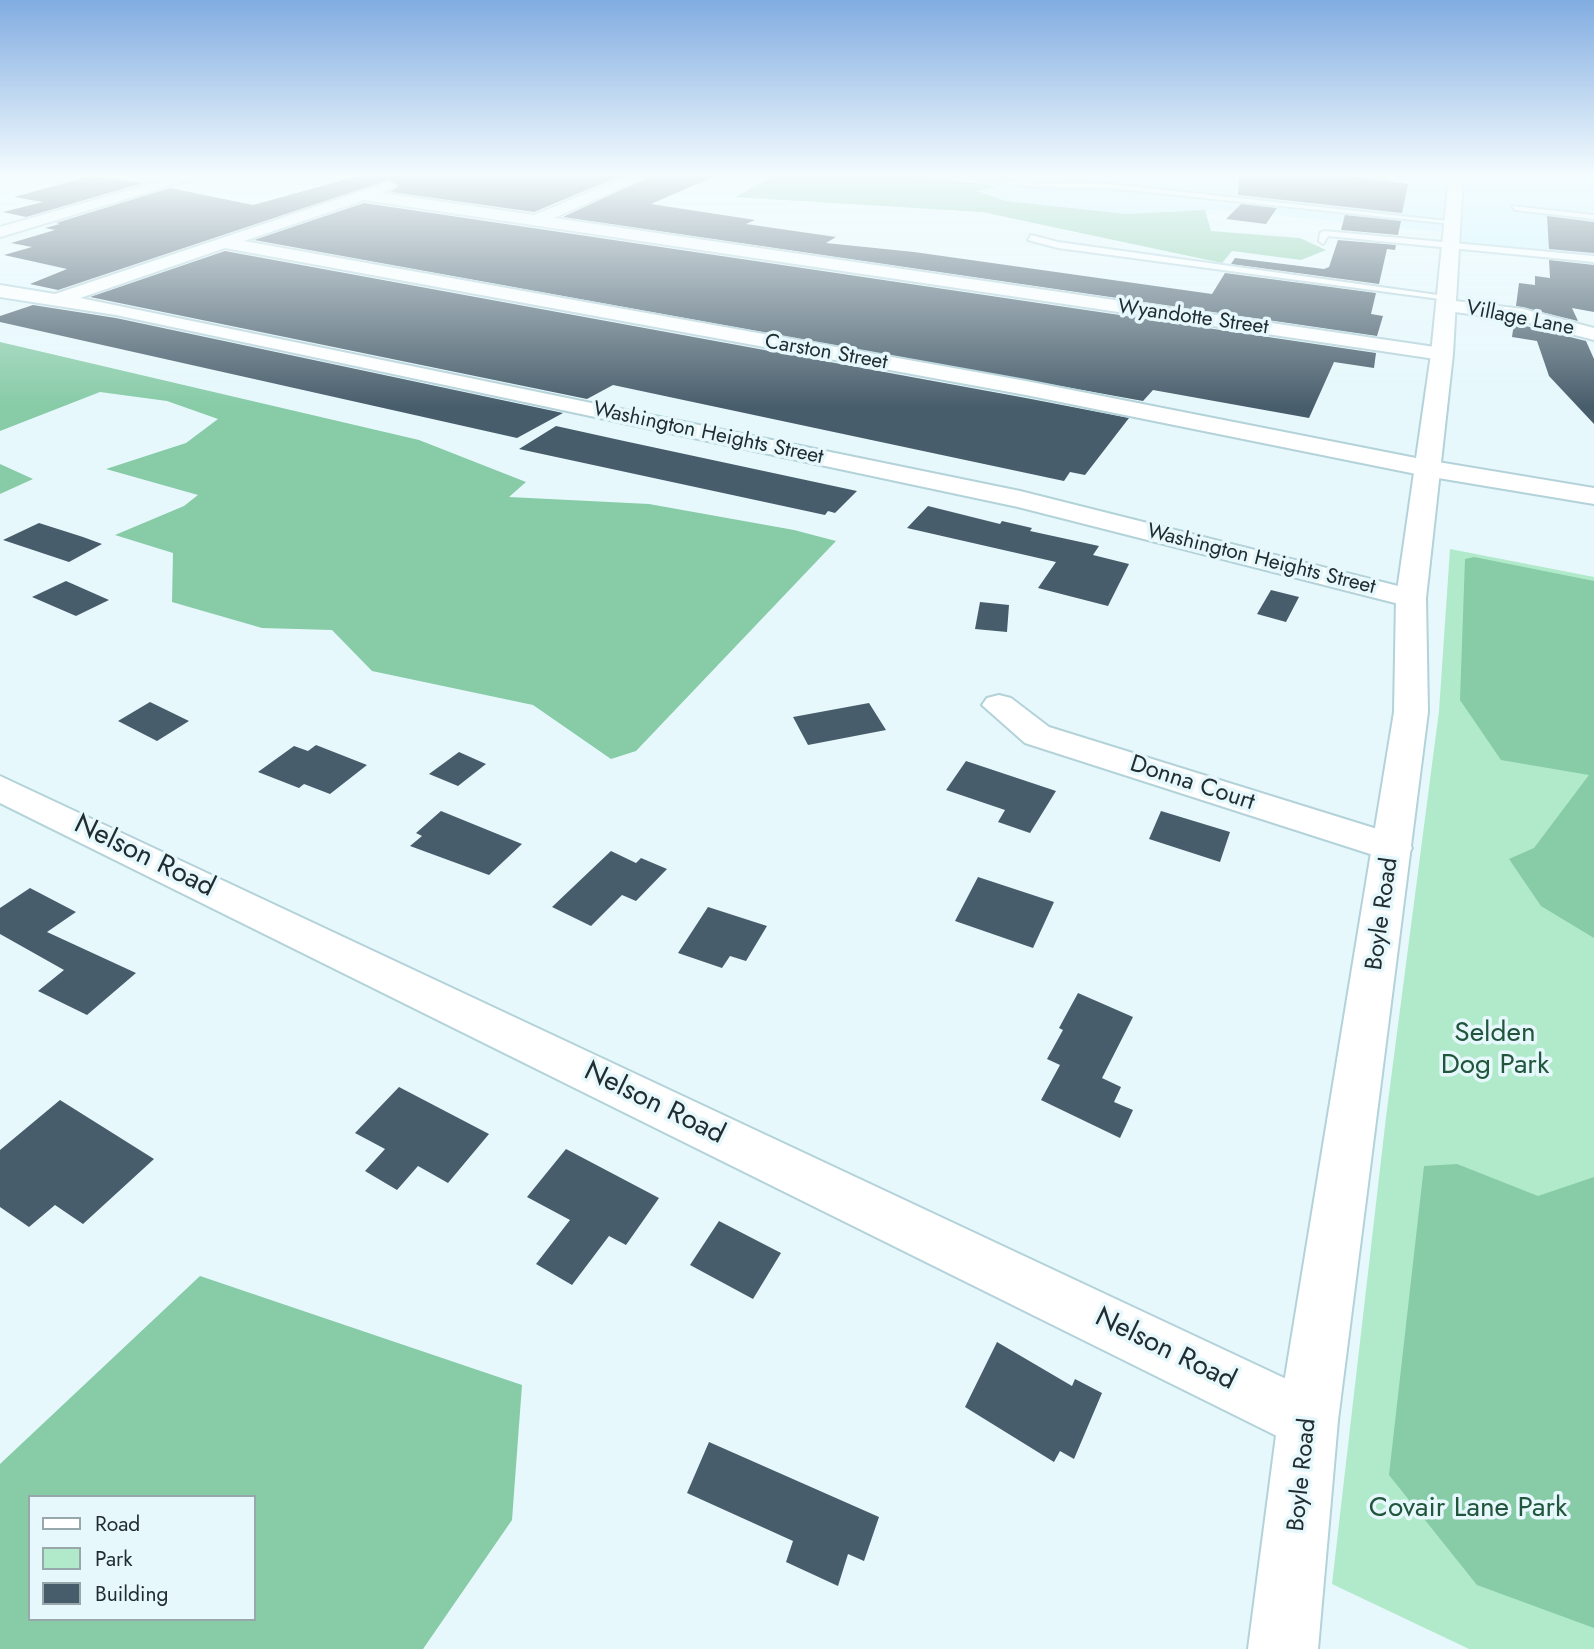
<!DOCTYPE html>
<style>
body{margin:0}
#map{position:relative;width:1594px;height:1649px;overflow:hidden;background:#e6f8fc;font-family:Jost,sans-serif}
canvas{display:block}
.legend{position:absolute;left:28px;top:1495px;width:228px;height:126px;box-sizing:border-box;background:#e6f8fc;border:2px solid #97a7aa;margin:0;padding:9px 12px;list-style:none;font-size:21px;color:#212d30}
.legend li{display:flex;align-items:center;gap:14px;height:35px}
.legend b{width:35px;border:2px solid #97a7aa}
</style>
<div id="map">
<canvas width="1594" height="1649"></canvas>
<ul class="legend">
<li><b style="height:9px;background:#fff"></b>Road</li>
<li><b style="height:19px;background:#b1eaca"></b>Park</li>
<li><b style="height:19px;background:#485d6b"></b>Building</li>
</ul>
</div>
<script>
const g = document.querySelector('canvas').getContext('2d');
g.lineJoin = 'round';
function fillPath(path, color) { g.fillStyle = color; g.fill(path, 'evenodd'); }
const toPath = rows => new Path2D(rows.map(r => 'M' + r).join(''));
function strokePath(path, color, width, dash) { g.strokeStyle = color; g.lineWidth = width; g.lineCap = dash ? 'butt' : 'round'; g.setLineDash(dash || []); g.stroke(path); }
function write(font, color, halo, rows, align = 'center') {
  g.font = font + ' Jost,sans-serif'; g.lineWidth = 7; g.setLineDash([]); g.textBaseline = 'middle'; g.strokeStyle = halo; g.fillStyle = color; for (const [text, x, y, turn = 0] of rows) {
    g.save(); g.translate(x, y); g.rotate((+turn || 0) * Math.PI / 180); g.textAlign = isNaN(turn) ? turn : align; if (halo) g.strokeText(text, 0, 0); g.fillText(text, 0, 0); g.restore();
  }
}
const built = toPath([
 [774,176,1594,176,1594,265,1449,248,1450,233,1234,211,1205,210,1187,234,982,212,735,197]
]);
const green = toPath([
 [1450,549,1594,577,1594,1649,1469,1649,1332,1584,1386,1117,1439,711]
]);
const forest = toPath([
 [774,176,911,176,984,184,996,187,976,191,1006,201,1126,214,1205,210,1211,231,1300,238,1326,250,1301,260,1232,251,1222,263,982,212,735,197],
 [0,342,419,440,526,482,509,497,649,504,794,530,836,541,636,751,611,759,533,705,372,671,332,630,262,628,172,602,173,553,115,535,184,506,198,495,106,469,186,443,218,419,167,401,100,392,0,431],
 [0,464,33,479,0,494],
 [1474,557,1594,581,1594,938,1541,906,1509,859,1534,848,1589,775,1501,760,1460,700,1465,559],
 [1457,1164,1538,1196,1594,1177,1594,1628,1477,1585,1389,1475,1424,1166],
 [200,1276,522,1385,512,1520,423,1649,0,1649,0,1464],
 [30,1497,254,1497,254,1619,30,1619]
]);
const building = toPath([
 [91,176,143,183,26,217,3,212,43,202,14,197],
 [358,176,620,176,534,212,391,192,398,185,388,180,58,290,30,284,67,269,4,255,32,247,11,243,55,230,45,228,60,224,56,223,170,188,253,205],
 [651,176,715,176,651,204,755,220,746,224,836,237,826,243,914,252,1212,294,1225,273,1376,293,1371,314,1383,316,1377,336,563,217],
 [1239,176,1350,176,1408,184,1402,213,1238,195],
 [364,203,1376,353,1374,368,1334,362,1309,418,1153,390,1143,401,254,240],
 [1241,204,1277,208,1266,224,1226,219],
 [1345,215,1401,221,1398,235,1341,230],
 [1547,216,1594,222,1594,253,1549,249],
 [1338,240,1396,245,1395,250,1387,249,1379,284,1231,264,1235,258,1324,269,1329,267],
 [225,251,1026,398,1129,418,1085,475,1070,472,1064,481,613,385,587,399,90,297],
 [1549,260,1594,265,1594,312,1572,308,1578,321,1516,306,1519,283,1535,285,1535,276,1550,278],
 [33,305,116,318,563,413,517,438,0,322,0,316],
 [1514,323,1586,341,1594,359,1594,424,1549,376,1537,341,1512,337],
 [556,426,624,441,857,491,835,513,828,511,825,515,519,449],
 [928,506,1000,524,1002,521,1032,528,1030,531,1099,546,1093,555,1129,564,1108,606,1038,588,1056,562,907,528],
 [39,523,83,537,102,544,69,562,3,540],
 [66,581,109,600,76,616,32,597],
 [1271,590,1299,597,1286,622,1257,614],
 [980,602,1009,605,1007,632,975,629],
 [150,702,189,721,157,741,118,721],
 [869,703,886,730,808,745,793,717],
 [316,745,367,765,330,794,304,784,299,788,258,772,294,746,308,751],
 [459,752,486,764,458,786,429,774],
 [966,761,1056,791,1030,833,998,822,1005,810,946,790],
 [441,811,522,844,489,875,410,846,422,836,416,833],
 [1161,811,1230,832,1220,862,1149,839],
 [611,851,636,863,641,858,667,869,636,901,622,895,591,926,552,907],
 [978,877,1054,902,1033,948,955,921],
 [30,888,76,912,47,932,136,973,87,1015,38,991,64,970,0,934,0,908],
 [708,907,767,926,746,961,730,956,722,968,678,953],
 [1078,993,1133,1017,1102,1078,1121,1087,1114,1102,1133,1110,1120,1138,1041,1100,1060,1065,1047,1059,1063,1030,1059,1028],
 [399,1087,489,1134,448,1183,418,1166,397,1190,365,1171,385,1149,355,1133],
 [60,1100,154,1159,83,1224,55,1205,29,1227,0,1207,0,1150],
 [566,1149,659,1198,626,1245,609,1236,572,1285,536,1264,570,1220,527,1197],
 [719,1221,781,1253,753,1299,690,1265],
 [997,1342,1072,1386,1075,1379,1102,1393,1074,1459,1060,1451,1054,1462,965,1407],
 [709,1442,879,1517,864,1561,848,1554,838,1586,786,1562,793,1541,687,1493]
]);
const lane = toPath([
 [950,176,1035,183,1110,184,1456,222,1452,224,1110,188,1035,187,950,176],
 [1373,176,1396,176,1398,178,1394,180,1373,176],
 [1512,206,1594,215,1594,219,1515,210,1512,206],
 [1324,231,1594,256,1594,262,1328,236,1323,244,1319,241,1320,233,1324,231],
 [1031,235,1058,242,1452,297,1447,300,1058,248,1028,240,1031,235]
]);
const street = toPath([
 [628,176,648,176,554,218,1442,348,1453,354,1442,360,364,200,244,241,1026,381,1426,460,1594,488,1594,504,1426,476,1026,395,225,248,80,298,1020,491,1422,592,1426,598,1422,604,1411,607,1018,507,116,315,0,297,0,285,55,294,389,182,396,186,382,193,534,215,628,176],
 [1447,300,1523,309,1594,328,1594,340,1522,321,1440,310,1437,306,1447,300],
 [999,695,1011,698,1049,727,1406,838,1412,848,1406,858,1392,861,1025,743,982,705,987,698,999,695],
 [0,776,1329,1399,1338,1420,1329,1441,1308,1450,1287,1441,0,803,0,776]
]);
const secondary = toPath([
 [178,176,202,176,0,237,0,227,178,176],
 [1449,176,1463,176,1453,354,1426,598,1428,712,1338,1420,1318,1649,1248,1649,1278,1420,1394,712,1396,598,1431,354,1449,176]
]);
const farStreetnames = [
 ["Wyandotte Street",1193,318,8],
 ["Village Lane",1520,319,11],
 ["Carston Street",826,353,10],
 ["Washington Heights Street",708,434,12],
 ["Washington Heights Street",1261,560,14]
];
const streetNames = [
 ["Donna Court",1192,784,18],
 ["Boyle Road",1383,914,-82],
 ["Boyle Road",1303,1475,-84]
];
const nearStreetnames = [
 ["Nelson Road",144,857,26],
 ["Nelson Road",654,1104,26],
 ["Nelson Road",1165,1350,26]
];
const nearParknames = [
 ["Selden",1495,1034],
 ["Dog Park",1495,1066],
 ["Covair Lane Park",1468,1509]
];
fillPath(built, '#ccf5fe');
fillPath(green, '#b1eaca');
fillPath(forest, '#87cba7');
fillPath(building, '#485d6b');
strokePath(lane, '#b3d2d9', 4);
strokePath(street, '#b3d2d9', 4);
strokePath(secondary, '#b3d2d9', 4);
fillPath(lane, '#fff');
fillPath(street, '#fff');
fillPath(secondary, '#fff');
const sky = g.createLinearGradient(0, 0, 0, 407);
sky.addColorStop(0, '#81ace1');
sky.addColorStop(0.43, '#f4fcfe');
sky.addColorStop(1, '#f4fcfe00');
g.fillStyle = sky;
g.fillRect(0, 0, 1594, 407);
write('21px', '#212d30', '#e6f8fc', farStreetnames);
write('24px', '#212d30', '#e6f8fc', streetNames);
write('28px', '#212d30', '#e6f8fc', nearStreetnames);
write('28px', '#21553c', '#e6f8fc', nearParknames);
</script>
